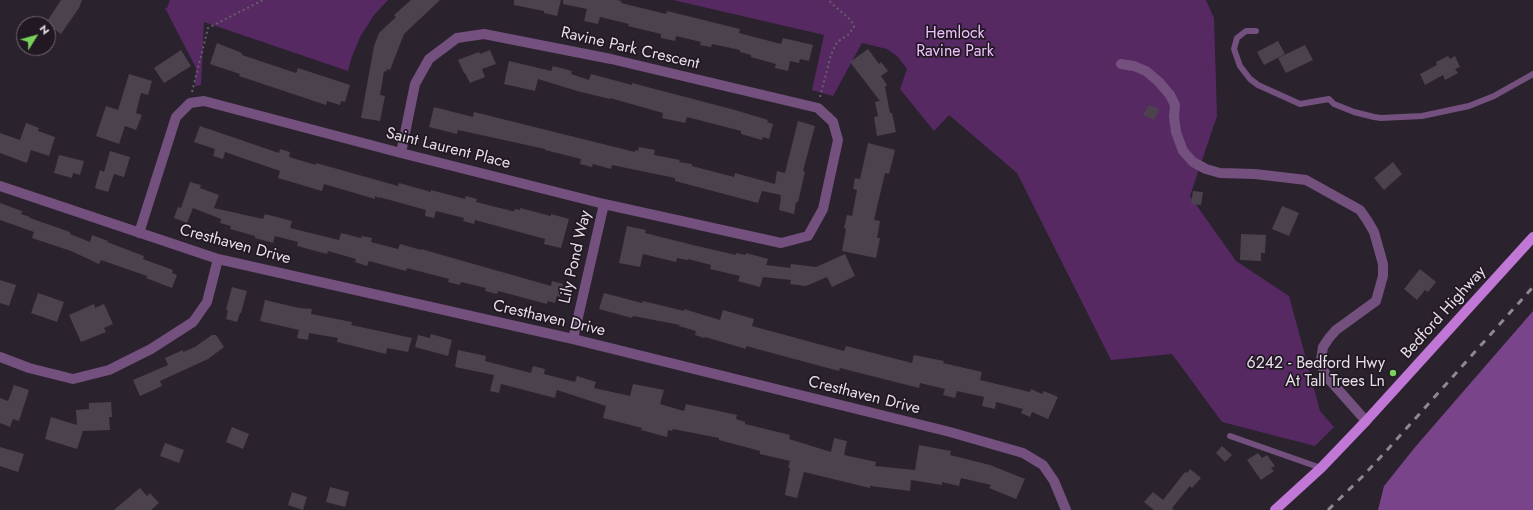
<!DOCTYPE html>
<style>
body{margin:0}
#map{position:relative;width:1533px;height:510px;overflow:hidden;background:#2a222d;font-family:Jost,sans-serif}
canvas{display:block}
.north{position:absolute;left:16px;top:16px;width:40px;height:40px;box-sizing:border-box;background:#211823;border:1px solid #6f6871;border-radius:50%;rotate:53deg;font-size:11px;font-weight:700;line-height:16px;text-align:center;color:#e5dfe7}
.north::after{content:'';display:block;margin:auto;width:14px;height:18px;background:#78d158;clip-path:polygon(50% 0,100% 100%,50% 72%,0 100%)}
</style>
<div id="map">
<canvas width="1533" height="510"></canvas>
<div class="north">N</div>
</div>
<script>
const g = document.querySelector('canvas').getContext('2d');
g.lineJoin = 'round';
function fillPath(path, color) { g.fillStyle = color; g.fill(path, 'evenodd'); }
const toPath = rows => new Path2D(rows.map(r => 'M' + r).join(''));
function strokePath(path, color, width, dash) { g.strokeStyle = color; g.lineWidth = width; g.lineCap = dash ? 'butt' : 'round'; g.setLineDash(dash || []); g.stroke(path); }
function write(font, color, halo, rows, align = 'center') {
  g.font = font + ' Jost,sans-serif'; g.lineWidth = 3.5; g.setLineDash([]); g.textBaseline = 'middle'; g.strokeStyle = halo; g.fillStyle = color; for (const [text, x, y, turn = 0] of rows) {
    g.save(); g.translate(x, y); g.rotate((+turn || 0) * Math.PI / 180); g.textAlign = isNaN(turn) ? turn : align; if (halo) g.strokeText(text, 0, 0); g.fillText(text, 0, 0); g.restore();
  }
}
const green = toPath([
 [170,0,388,0,374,15,360,37,351,59,348,71,204,22,201,85,195,86,196,68,165,8,167,8],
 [673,0,1206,0,1214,18,1217,116,1190,196,1236,261,1289,296,1320,411,1334,427,1315,446,1222,422,1172,354,1111,360,1017,173,949,115,934,131,900,89,907,69,898,57,887,49,862,43,833,96,812,90,824,35]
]);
const water = toPath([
 [1533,311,1533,510,1378,510,1384,486,1416,446]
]);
const building = toPath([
 [61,0,82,0,79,8,61,34,46,23],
 [411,0,440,0,404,34,390,70,387,69,386,72,384,71,380,95,385,96,380,121,361,118,374,46,379,33,396,17,394,15],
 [514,0,561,0,557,16,544,13,544,11,514,5],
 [563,0,616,0,622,1,621,3,666,14,667,11,740,29,739,33,781,44,783,38,813,45,809,61,800,59,799,63,790,61,788,71,775,68,776,64,751,57,751,55,740,52,740,50,712,44,711,47,700,45,701,42,676,36,675,41,661,38,661,34,628,26,629,24,600,17,598,24,584,21,587,9,563,4],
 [1278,41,1285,54,1264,65,1257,52],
 [217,43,242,53,242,55,296,73,298,68,350,85,345,102,341,101,340,105,327,101,326,105,239,76,240,74,210,64],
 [1305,45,1313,60,1286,73,1278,58],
 [868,49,879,64,881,62,888,71,881,76,887,85,885,87,890,113,892,113,896,132,877,136,874,117,878,116,875,102,880,101,850,62],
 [181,50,191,66,164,83,154,68],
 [490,50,496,64,482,69,485,77,470,83,465,73,464,73,458,60,479,52,480,54],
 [1448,56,1450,59,1455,56,1460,67,1455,69,1458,73,1445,80,1443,75,1425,85,1420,74,1437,65,1436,62],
 [509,61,551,71,553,66,572,71,571,74,589,80,591,74,632,85,632,83,735,110,768,120,767,122,773,124,769,139,763,137,762,140,741,134,741,131,687,117,685,123,662,118,663,113,610,98,610,99,577,91,538,79,535,91,504,84],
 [129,74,152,81,148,95,141,93,136,113,142,115,136,130,125,126,119,144,96,136,106,106,118,110],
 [1149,105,1159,109,1154,120,1143,115],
 [434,107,473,117,474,112,635,152,635,150,638,151,639,147,655,150,654,155,680,160,679,162,692,164,692,166,734,177,735,173,775,184,777,171,785,173,798,121,815,126,803,171,805,172,798,202,796,202,794,214,779,210,781,198,780,198,781,195,762,191,758,203,675,181,675,178,612,165,611,169,593,164,592,167,580,164,581,159,545,150,545,149,458,130,457,134,429,127],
 [26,123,39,128,38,131,55,137,49,156,31,150,27,163,0,153,0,133,20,140],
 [200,126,279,153,280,149,290,152,289,157,316,165,316,163,398,186,399,183,431,192,431,190,465,199,466,196,477,199,476,202,512,211,514,211,515,209,520,210,520,208,551,216,551,214,569,219,561,248,544,244,545,239,475,220,474,224,463,221,464,218,436,211,434,218,425,216,426,210,379,197,379,198,375,196,375,199,324,184,322,191,278,178,280,171,225,152,223,159,213,156,215,149,194,142],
 [868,143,895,150,889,174,885,173,874,220,880,221,877,238,880,238,876,258,842,251,846,229,844,228,847,215,852,216,857,190,853,189,855,178,860,179],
 [110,151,130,157,124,177,114,174,108,192,95,188,100,170,104,172],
 [59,155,84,161,80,175,73,173,72,178,54,173],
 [1393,162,1402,174,1384,190,1374,178],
 [190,182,201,185,200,188,219,195,214,208,263,219,265,214,292,221,290,228,339,240,341,233,361,238,362,236,372,238,371,242,398,249,400,244,421,250,421,249,551,286,552,281,563,284,560,297,557,296,555,303,548,301,547,304,498,291,497,294,485,291,486,288,461,282,460,285,448,282,449,279,407,268,406,271,369,261,367,266,355,262,356,259,328,251,327,254,297,246,298,242,275,236,273,243,255,238,255,236,230,229,231,226,220,223,221,219,193,208,187,223,174,218,178,207,181,208],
 [1193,191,1203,192,1201,205,1191,204],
 [0,203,22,211,21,214,30,217,30,218,70,232,70,234,90,242,92,235,108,241,107,242,144,256,143,259,173,270,172,273,177,275,172,288,146,278,147,276,101,260,99,264,71,251,32,238,34,232,0,220],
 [1282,206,1299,213,1289,236,1272,229],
 [627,226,646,230,645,233,697,246,736,255,736,253,745,255,746,253,768,259,766,265,790,268,791,264,816,267,845,254,855,276,832,287,827,277,806,286,790,284,791,280,763,277,760,287,738,281,740,276,710,269,711,265,688,259,687,260,677,258,676,262,643,254,640,267,619,263],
 [1241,234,1266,235,1265,253,1261,253,1261,261,1240,260],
 [1420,269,1436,282,1428,292,1425,290,1417,300,1404,289],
 [0,280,16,285,9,306,0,303],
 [232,287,247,291,241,313,240,313,237,322,226,319,228,310,226,310],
 [38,293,64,302,57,322,31,313],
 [604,293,642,303,643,301,684,311,684,309,720,320,723,310,754,319,752,326,844,351,846,346,912,363,914,355,944,361,943,363,982,372,980,380,1030,392,1031,389,1042,394,1044,391,1058,397,1048,419,1032,412,1030,417,1021,413,1023,409,996,402,995,409,982,406,984,397,957,391,955,398,943,395,945,389,920,383,919,388,840,368,839,371,746,346,746,349,705,337,704,338,695,335,696,331,679,326,680,325,633,316,632,318,599,309],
 [265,300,299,308,312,309,311,314,352,322,351,325,412,338,408,352,387,348,386,354,337,342,338,338,309,333,308,340,297,338,299,330,260,321],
 [94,304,95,308,104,304,113,324,104,328,106,332,81,342,69,315],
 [431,334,452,340,448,356,415,347,418,335,430,338],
 [212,335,216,335,224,347,208,359,160,381,162,386,140,396,133,380,168,365,165,358,183,350,183,352,195,347],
 [458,350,486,356,485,361,531,373,533,366,545,369,544,374,575,382,577,376,596,382,594,388,630,396,633,384,664,390,660,404,684,411,686,404,737,415,736,419,745,422,745,424,790,435,789,439,831,452,834,438,847,441,844,455,876,462,875,466,915,470,919,445,951,451,950,455,990,465,1025,479,1016,499,989,488,991,485,961,478,959,486,942,482,942,485,911,480,910,491,870,486,870,488,804,472,797,498,785,495,790,468,788,467,790,461,760,454,760,451,719,440,719,438,673,429,672,431,668,430,667,437,641,430,642,428,603,418,606,406,557,390,555,398,501,384,499,393,490,391,494,375,455,367],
 [14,385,29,390,19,421,13,419,10,427,0,423,0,398,8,401],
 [111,402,112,417,109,417,110,430,83,431,77,449,45,439,51,417,77,425,76,410,89,409,89,403],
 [232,427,249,434,243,449,226,442],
 [165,443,184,450,179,463,160,456],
 [1222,446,1232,455,1225,462,1216,453],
 [0,447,24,454,18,472,0,466],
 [1258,453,1262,458,1267,455,1275,466,1271,468,1274,471,1261,480,1247,460],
 [1190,469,1201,478,1192,488,1190,486,1172,508,1174,510,1154,510,1144,502,1153,492,1163,500,1185,472,1187,473],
 [330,487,349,492,345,507,326,502],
 [140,488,147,496,150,493,159,503,151,510,114,510],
 [292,492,307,497,303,510,288,505]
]);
const path = toPath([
 [192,92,208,28,263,0],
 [820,97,831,55,837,42,848,35,854,27,851,20,831,3,829,0]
]);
const service = toPath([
 [1256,31,1246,31,1237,38,1234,49,1240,66,1250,79,1258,85,1300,104,1329,99,1334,104,1354,112,1374,117,1381,118,1422,116,1469,106,1494,96,1533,74],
 [1230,436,1321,468]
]);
const minor = toPath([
 [1121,64,1134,66,1146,71,1159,82,1170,95,1175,105,1174,117,1176,132,1183,151,1193,162,1206,169,1220,173,1255,174,1306,180,1360,210,1367,220,1374,232,1383,264,1383,276,1376,301,1336,330,1329,338,1323,347,1321,360,1322,367,1327,377,1366,421],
 [0,186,218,259,573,339,950,432,1023,453,1043,465,1054,481,1066,510],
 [139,233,176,117,190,103,204,101,401,153,604,204,781,243,808,236,823,209,838,140,833,122,818,108,611,59,484,34,457,38,429,59,415,84,401,153],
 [573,339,604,204],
 [0,357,29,368,73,379,109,370,151,349,193,322,207,302,218,259]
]);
const primary = toPath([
 [1275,510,1321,468,1366,421,1533,237]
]);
const rail = toPath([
 [1328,510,1362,477,1388,449,1533,287]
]);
const markers = [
 [1393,373,4,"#78d158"]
];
const parkNames = [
 ["Hemlock",955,34],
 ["Ravine Park",955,52]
];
const streetNames = [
 ["Ravine Park Crescent",630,49,13],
 ["Saint Laurent Place",448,149,14],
 ["Cresthaven Drive",235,245,15],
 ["Lily Pond Way",576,257,-77],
 ["Bedford Highway",1444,313,-48],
 ["Cresthaven Drive",549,319,13],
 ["Cresthaven Drive",864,396,14]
];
const poiNames = [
 ["6242 - Bedford Hwy",1385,364],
 ["At Tall Trees Ln",1385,382]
];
fillPath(green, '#562963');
fillPath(water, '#794489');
fillPath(building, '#4c424e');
strokePath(path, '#665f69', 2, [2, 3]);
strokePath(service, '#73507d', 6);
strokePath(minor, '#73507d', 10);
strokePath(primary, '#c077d6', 10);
strokePath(rail, '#8f8891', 3, [7, 7]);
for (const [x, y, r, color] of markers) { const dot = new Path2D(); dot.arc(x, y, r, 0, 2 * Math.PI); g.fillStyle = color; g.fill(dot); strokePath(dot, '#211823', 1.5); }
write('16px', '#edc1fa', '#211823', parkNames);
write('16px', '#e5dfe7', '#211823', streetNames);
write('16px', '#e5dfe7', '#211823', poiNames, 'right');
</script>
